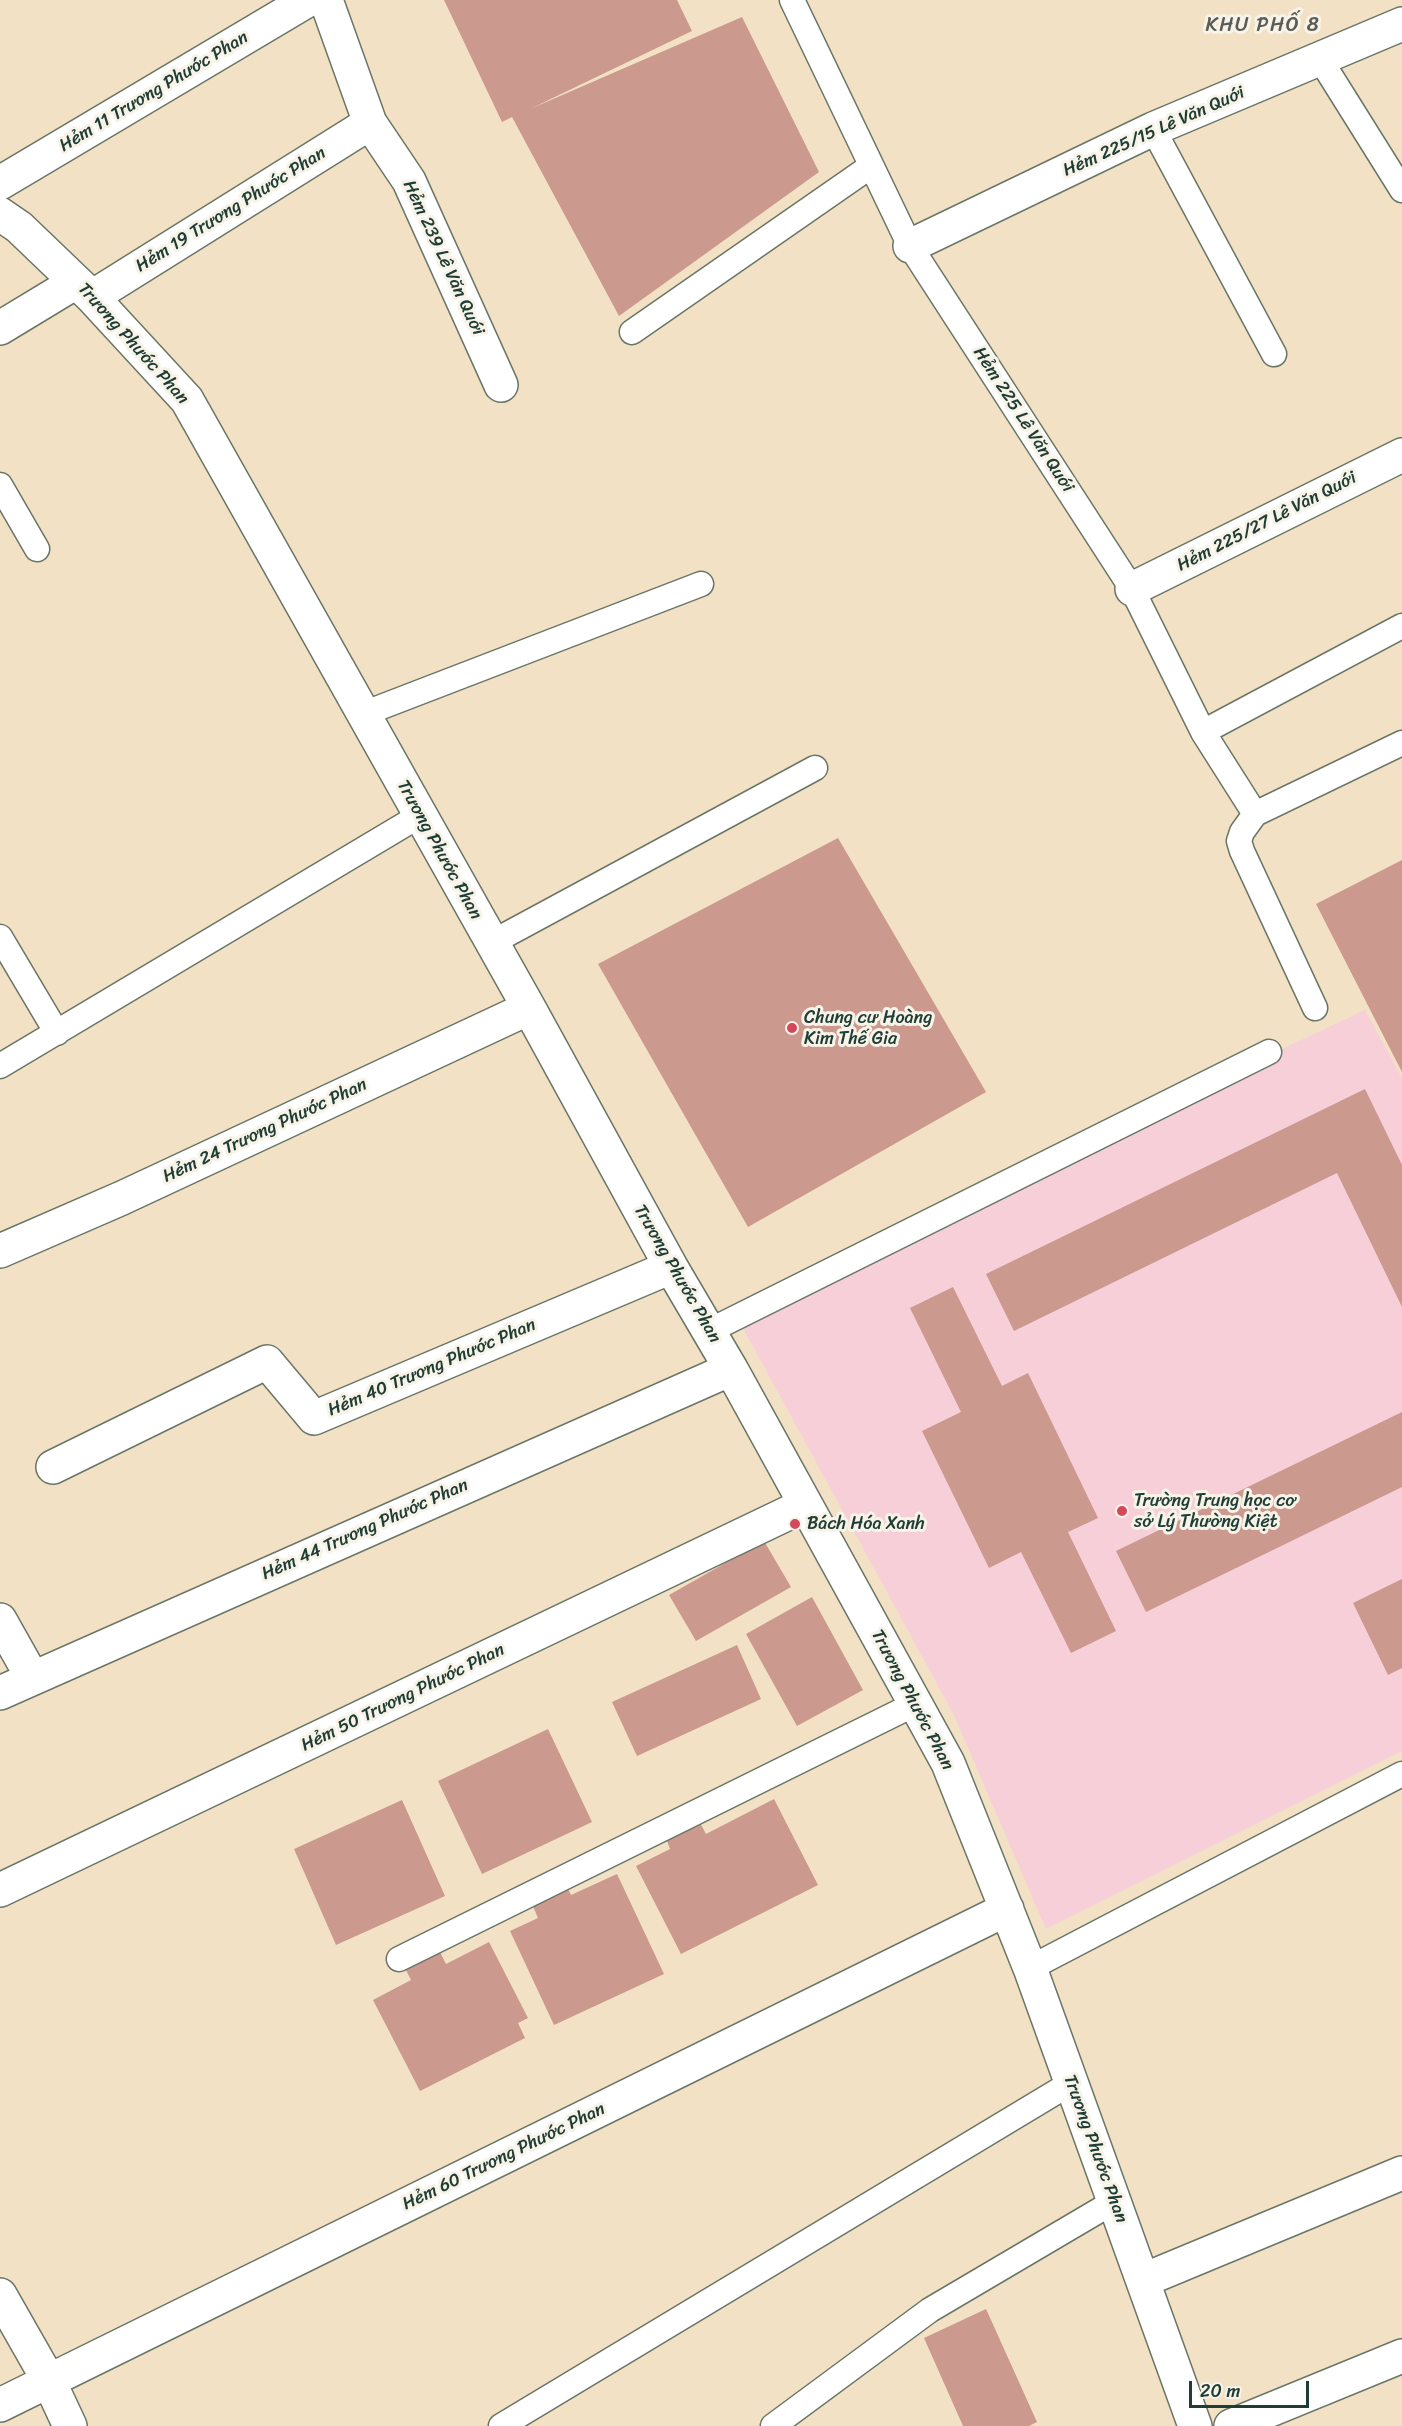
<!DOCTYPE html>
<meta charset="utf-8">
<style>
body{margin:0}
#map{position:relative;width:1402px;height:2426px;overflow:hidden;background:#f2e1c4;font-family:Sriracha,sans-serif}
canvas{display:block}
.scale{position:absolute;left:1189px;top:2381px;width:120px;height:27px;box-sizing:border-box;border:3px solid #1f3d34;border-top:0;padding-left:8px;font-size:18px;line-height:21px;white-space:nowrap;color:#1f3d34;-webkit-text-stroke:4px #f7f3e8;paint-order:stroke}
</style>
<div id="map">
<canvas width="1402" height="2426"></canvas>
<div class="scale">20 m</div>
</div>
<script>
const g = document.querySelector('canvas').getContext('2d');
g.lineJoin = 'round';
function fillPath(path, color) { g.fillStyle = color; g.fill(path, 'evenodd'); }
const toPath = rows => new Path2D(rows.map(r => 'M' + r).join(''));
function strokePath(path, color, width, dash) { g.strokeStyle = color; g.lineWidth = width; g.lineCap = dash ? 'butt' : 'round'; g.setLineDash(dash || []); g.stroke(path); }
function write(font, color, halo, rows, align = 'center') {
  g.font = font + ' Sriracha,sans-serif'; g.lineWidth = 6; g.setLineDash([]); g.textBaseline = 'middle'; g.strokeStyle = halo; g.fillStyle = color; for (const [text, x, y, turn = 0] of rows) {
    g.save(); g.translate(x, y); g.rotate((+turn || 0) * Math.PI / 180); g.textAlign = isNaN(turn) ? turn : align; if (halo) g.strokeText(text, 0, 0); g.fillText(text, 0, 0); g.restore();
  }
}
const built = toPath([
 [1365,1010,1402,1078,1402,1751,1046,1929,953,1713,732,1308]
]);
const building = toPath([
 [444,0,677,0,692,31,530,109,742,17,819,172,619,316,512,117,502,122],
 [838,838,986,1092,748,1227,598,964],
 [1402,860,1402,1072,1316,904],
 [1365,1089,1402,1165,1402,1307,1337,1173,1014,1331,986,1274],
 [953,1287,1002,1386,1028,1373,1098,1518,1068,1532,1116,1631,1071,1653,1021,1552,989,1568,922,1431,961,1412,910,1308],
 [1402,1412,1402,1487,1146,1612,1116,1551],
 [764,1541,791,1587,696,1641,669,1595],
 [1402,1579,1402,1668,1388,1675,1353,1603],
 [812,1597,863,1690,797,1726,746,1634],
 [737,1645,761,1699,637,1756,612,1702],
 [548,1729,592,1822,482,1874,438,1781],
 [774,1799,818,1885,681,1954,636,1866,670,1849,666,1838,699,1821,706,1834],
 [402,1800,445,1896,336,1945,294,1849],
 [617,1874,664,1974,554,2025,510,1931,538,1918,532,1904,567,1887,571,1895],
 [489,1942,528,2018,518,2023,525,2038,420,2091,373,2000,411,1980,405,1968,439,1950,446,1964],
 [986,2309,1037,2422,1029,2426,963,2426,924,2338]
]);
const lane = toPath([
 [792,0,910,246,1132,589,1203,732,1255,814,1242,832,1239,841,1242,851,1315,1008],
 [1320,59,1402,190],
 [1153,129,1274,354],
 [632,332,871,166],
 [0,485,37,549],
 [363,714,701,584],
 [1203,732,1402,626],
 [1255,814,1402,743],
 [0,937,57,1033],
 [491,943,815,768],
 [0,1066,419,816],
 [709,1331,1269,1052],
 [399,1959,915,1704],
 [1030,1968,1402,1774],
 [501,2426,1071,2083],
 [773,2426,930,2310,1115,2201]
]);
const street = toPath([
 [326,0,370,123,409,181,501,385],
 [0,183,308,0],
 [0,214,19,227,92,297,187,400,529,1008,671,1267,731,1369,948,1763,1030,1968,1195,2426],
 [910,246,1153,129,1402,24],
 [92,297,370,123],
 [0,328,76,282],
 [1132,589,1402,455],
 [0,1251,122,1198,529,1008],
 [53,1467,267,1362,314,1418,671,1267],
 [0,1620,32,1677],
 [0,1693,731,1369],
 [0,1890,805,1505],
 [1144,2280,1402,2173],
 [0,2295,49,2381,70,2426],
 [0,2405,1007,1909],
 [1231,2426,1402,2356]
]);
const markers = [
 [792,1028,6,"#d1495b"],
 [1122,1511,6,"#d1495b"],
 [795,1524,6,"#d1495b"]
];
const streetNames = [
 ["Hẻm 11 Trương Phước Phan",154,92,-31],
 ["Hẻm 225/15 Lê Văn Quới",1154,132,-24],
 ["Hẻm 19 Trương Phước Phan",231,210,-32],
 ["Hẻm 239 Lê Văn Quới",443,258,65],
 ["Trương Phước Phan",133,344,48],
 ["Hẻm 225 Lê Văn Quới",1023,420,57],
 ["Hẻm 225/27 Lê Văn Quới",1267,522,-27],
 ["Trương Phước Phan",439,850,61],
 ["Hẻm 24 Trương Phước Phan",265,1131,-25],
 ["Trương Phước Phan",677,1274,60],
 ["Hẻm 40 Trương Phước Phan",432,1368,-23],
 ["Hẻm 44 Trương Phước Phan",365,1530,-24],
 ["Hẻm 50 Trương Phước Phan",403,1698,-26],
 ["Trương Phước Phan",912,1700,62],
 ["Trương Phước Phan",1095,2149,70],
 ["Hẻm 60 Trương Phước Phan",504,2157,-26]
];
const poiNames = [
 ["Chung cư Hoàng",804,1018],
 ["Kim Thế Gia",804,1039],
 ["Trường Trung học cơ",1134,1501],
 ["sở Lý Thường Kiệt",1134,1522],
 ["Bách Hóa Xanh",807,1524]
];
const neighbourhoodNames = [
 ["KHU PHỐ 8",1263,26]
];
fillPath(built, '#f6cfd8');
fillPath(building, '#cb998e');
strokePath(lane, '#697666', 27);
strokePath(street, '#697666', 36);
strokePath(lane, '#fff', 24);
strokePath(street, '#fff', 33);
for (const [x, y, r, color] of markers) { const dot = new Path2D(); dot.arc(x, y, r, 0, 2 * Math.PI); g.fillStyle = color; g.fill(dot); strokePath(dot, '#f7f3e8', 2); }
write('18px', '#1f3d34', '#f7f3e8', streetNames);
write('18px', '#1f3d34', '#f7f3e8', poiNames, 'left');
g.letterSpacing = '1.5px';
write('20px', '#5b5d54', '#f7f3e8', neighbourhoodNames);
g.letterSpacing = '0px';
</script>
